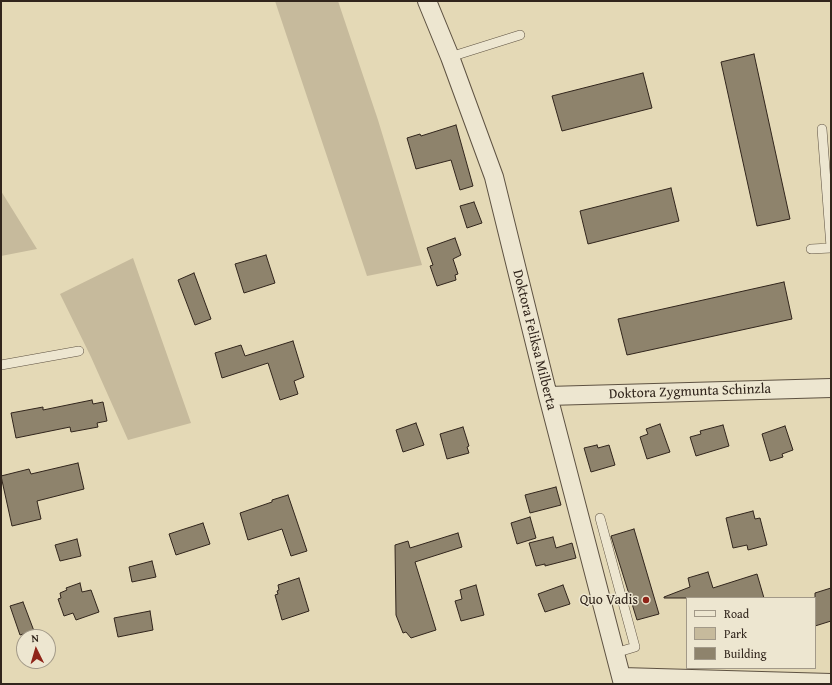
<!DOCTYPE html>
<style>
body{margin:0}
#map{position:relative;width:832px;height:685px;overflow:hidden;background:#e4d9b6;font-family:"Gentium Book Plus",serif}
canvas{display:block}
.frame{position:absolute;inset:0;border:2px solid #31251c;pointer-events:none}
.legend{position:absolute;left:686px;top:597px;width:130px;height:72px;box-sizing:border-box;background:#ede6d0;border:1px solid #a29988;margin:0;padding:5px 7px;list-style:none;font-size:12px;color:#31251c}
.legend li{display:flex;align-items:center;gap:8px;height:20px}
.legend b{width:20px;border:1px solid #a29988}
.north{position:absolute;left:16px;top:629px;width:40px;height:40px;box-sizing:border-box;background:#ede6d0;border:1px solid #a29988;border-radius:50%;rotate:355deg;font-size:11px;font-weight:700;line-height:16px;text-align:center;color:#31251c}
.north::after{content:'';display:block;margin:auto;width:14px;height:18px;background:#8f2418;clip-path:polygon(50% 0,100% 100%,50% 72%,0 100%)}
</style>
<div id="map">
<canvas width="832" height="685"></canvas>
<div class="frame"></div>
<ul class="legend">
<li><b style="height:5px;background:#ede6d0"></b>Road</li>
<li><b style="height:11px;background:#c6ba9c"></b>Park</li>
<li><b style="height:11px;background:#8e836c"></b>Building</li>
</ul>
<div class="north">N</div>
</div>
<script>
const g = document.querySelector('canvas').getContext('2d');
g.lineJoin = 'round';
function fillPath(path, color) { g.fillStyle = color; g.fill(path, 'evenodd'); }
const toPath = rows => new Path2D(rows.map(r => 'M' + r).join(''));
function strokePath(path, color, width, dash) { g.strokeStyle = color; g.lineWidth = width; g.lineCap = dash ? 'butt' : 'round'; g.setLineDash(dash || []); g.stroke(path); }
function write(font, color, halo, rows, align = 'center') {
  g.font = font + ' "Gentium Book Plus",serif'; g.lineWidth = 3; g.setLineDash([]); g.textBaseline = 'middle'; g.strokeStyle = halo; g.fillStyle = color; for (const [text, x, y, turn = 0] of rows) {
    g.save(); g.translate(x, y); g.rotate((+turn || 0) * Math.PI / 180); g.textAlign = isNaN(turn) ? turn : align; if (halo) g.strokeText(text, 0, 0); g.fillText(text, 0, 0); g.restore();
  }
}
const green = toPath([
 [275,1,338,1,378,120,422,265,367,276],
 [1,191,37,249,1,256],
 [133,258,191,423,128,440,91,357,60,294]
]);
const building = toPath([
 [754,54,790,219,757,226,721,62,754,54],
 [643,73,652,108,562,131,552,96,643,73],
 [456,125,473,186,460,190,451,160,416,169,407,138,420,134,421,136,456,125],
 [671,188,679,221,588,244,580,211,671,188],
 [474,202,482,223,467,228,460,206,474,202],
 [455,238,461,255,453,259,458,274,455,275,456,280,437,286,430,266,433,265,427,248,455,238],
 [266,255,275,283,244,293,235,264,266,255],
 [194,273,211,319,195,325,178,280,194,273],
 [784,282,792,319,627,355,618,319,784,282],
 [293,341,304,377,294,381,298,394,280,400,268,363,222,378,215,353,241,345,245,356,293,341],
 [92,400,93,404,103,402,107,421,97,423,98,427,71,432,70,427,16,438,11,413,43,407,43,410,92,400],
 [416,423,424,445,403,452,396,430,416,423],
 [660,424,670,452,647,459,640,437,648,434,646,429,660,424],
 [723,425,729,446,696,456,690,437,701,434,700,431,723,425],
 [785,426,793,450,782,454,783,457,770,461,762,434,785,426],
 [463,427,469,446,467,447,469,453,447,459,440,434,463,427],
 [597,445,598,448,609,445,615,465,591,472,584,448,597,445],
 [78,463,84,489,37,501,41,519,12,526,1,476,29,469,31,474,78,463],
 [556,487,561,505,530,513,525,495,556,487],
 [288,495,307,551,291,556,282,529,248,540,240,513,272,502,272,500,288,495],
 [753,511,755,519,760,518,767,545,748,550,747,545,733,548,726,518,753,511],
 [530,517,536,538,517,544,511,523,530,517],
 [203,523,210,544,176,555,169,534,203,523],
 [634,529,659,614,637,620,611,536,634,529],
 [458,533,462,547,415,562,436,630,411,638,406,632,403,633,396,615,395,545,408,541,410,548,458,533],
 [553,537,556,548,572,543,576,558,545,566,545,564,536,566,529,543,553,537],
 [77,539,81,556,60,561,55,545,77,539],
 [152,561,156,577,132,582,129,567,152,561],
 [708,572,713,588,757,574,764,598,664,598,664,597,690,587,688,578,708,572],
 [299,578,309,611,282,620,275,595,278,594,277,591,279,590,278,585,299,578],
 [80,583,82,592,91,590,99,612,76,620,73,613,64,616,58,599,61,598,60,593,67,590,66,588,80,583],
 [476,585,484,615,461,621,455,601,462,599,460,590,476,585],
 [563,585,570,604,545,612,538,594,563,585],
 [831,588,831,621,815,626,815,593,831,588],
 [23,602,34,631,20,635,10,606,23,602],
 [150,611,153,630,118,637,114,618,150,611]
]);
const lane = toPath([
 [450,57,520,35],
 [822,129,831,247],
 [811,249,831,248],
 [1,365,79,351],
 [600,518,635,647,615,653]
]);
const street = toPath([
 [427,1,450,57,494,177,548,396,623,684],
 [548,396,831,388],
 [622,677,831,683]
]);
const markers = [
 [646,600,4,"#8f2418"]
];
const streetNames = [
 ["Doktora Feliksa Milberta",534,340,76],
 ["Doktora Zygmunta Schinzla",690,392,-2]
];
const poiNames = [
 ["Quo Vadis",638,600]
];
fillPath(green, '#c6ba9c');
fillPath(building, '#8e836c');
strokePath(building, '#31251c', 1);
strokePath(lane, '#5e5242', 10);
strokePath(street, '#5e5242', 20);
strokePath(lane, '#ede6d0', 9);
strokePath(street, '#ede6d0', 18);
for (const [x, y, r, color] of markers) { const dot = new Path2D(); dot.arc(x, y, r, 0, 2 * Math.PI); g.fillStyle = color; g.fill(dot); strokePath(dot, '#ede6d0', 1.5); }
write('14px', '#31251c', '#ede6d0', streetNames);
write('14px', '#31251c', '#ede6d0', poiNames, 'right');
</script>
